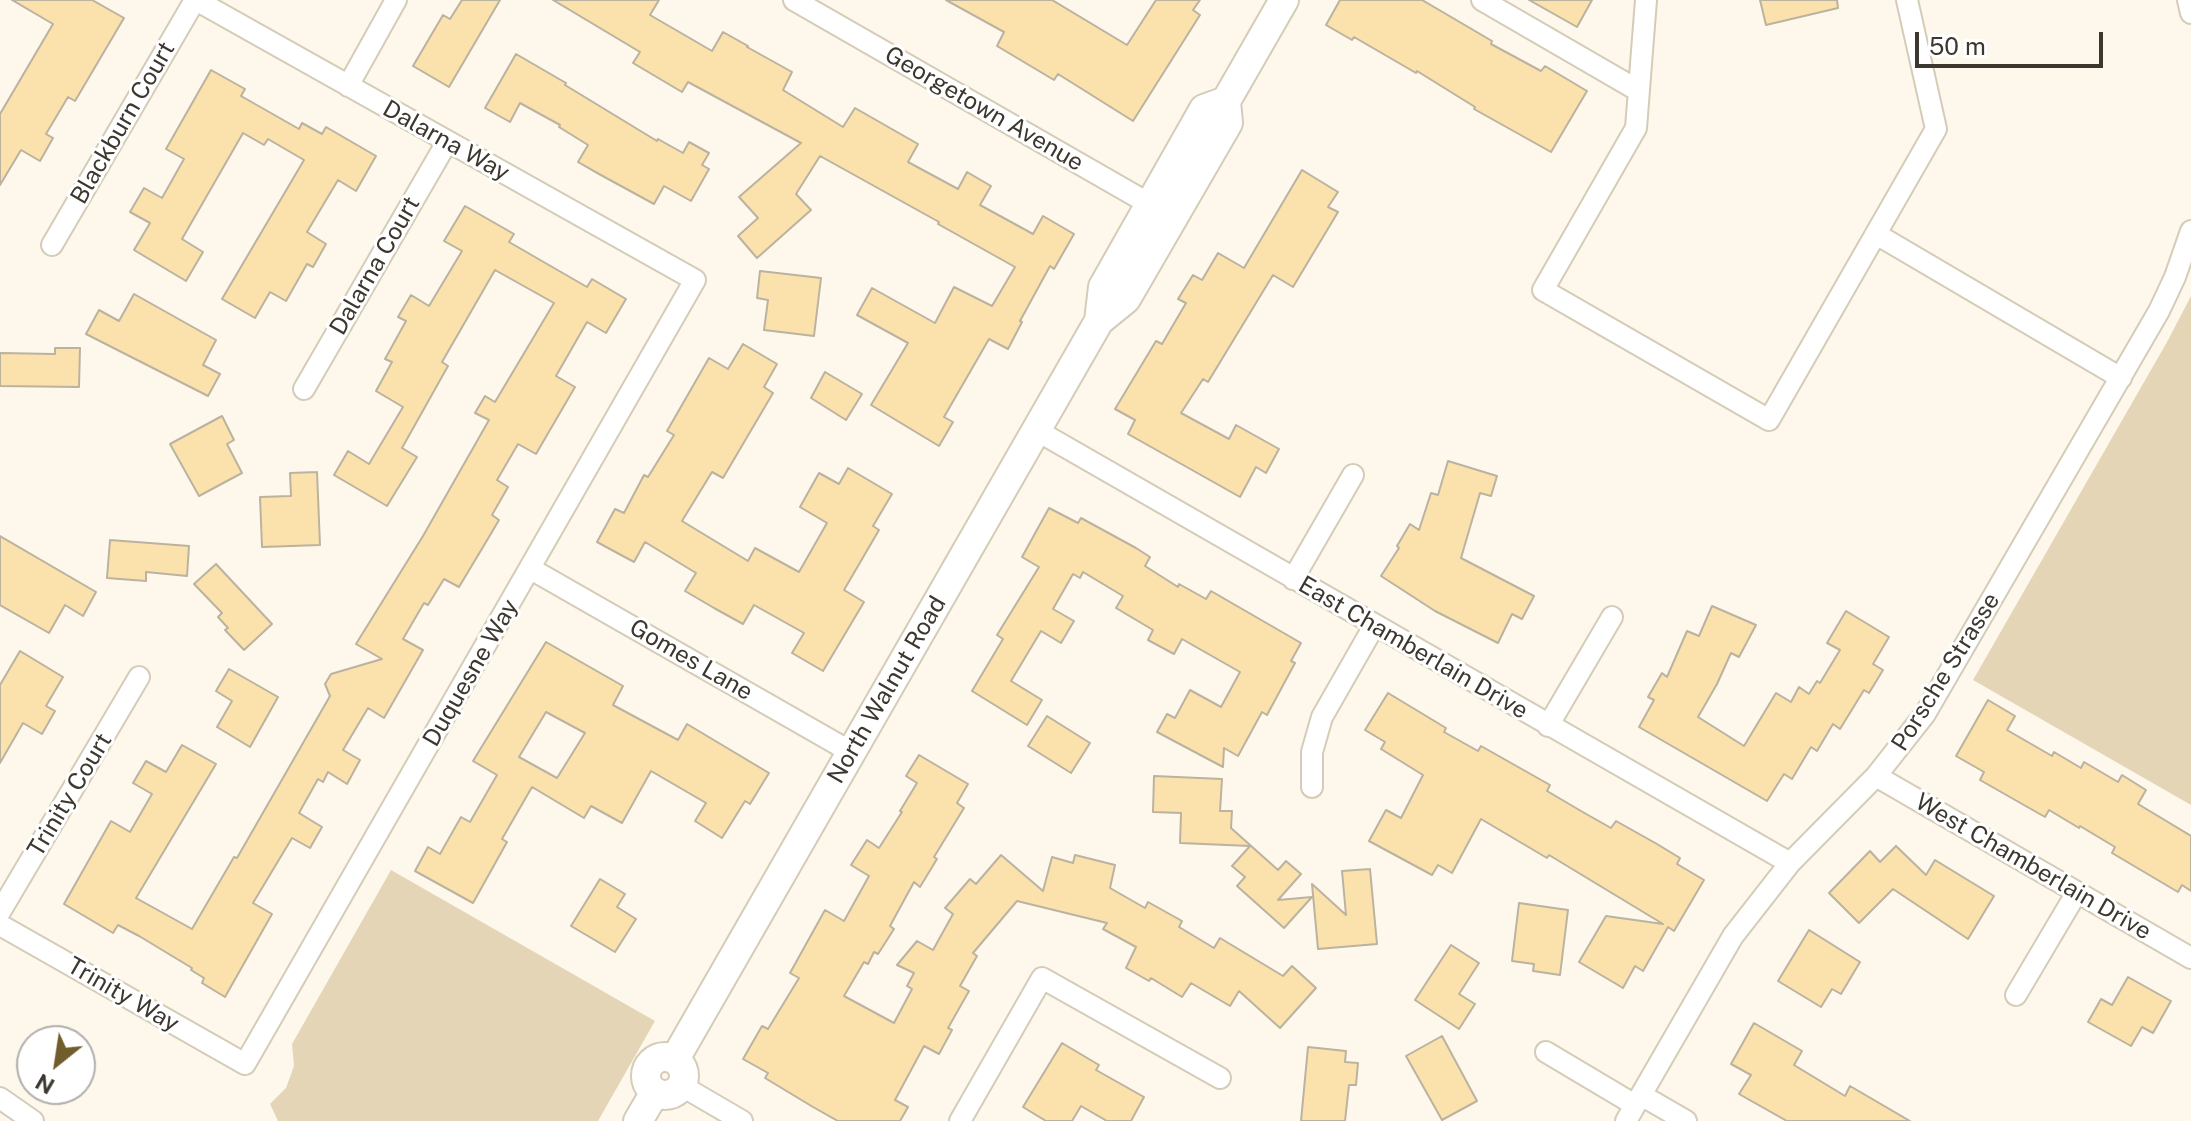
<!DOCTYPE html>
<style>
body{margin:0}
#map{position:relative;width:2191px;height:1121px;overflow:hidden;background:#fef8ec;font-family:"Public Sans",sans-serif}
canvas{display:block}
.north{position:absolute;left:16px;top:1025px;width:80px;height:80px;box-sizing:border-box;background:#fff;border:2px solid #b1afac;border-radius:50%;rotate:210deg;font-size:22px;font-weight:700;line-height:32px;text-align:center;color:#3c3830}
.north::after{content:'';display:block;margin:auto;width:28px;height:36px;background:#715c2b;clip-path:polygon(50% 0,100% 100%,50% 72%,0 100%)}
.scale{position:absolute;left:1915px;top:32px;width:188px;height:36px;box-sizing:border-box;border:4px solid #3c3830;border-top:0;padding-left:10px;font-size:24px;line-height:28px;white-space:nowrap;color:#3c3830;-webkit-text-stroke:6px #fff;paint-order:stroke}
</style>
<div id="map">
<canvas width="2191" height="1121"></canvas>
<div class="north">N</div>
<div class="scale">50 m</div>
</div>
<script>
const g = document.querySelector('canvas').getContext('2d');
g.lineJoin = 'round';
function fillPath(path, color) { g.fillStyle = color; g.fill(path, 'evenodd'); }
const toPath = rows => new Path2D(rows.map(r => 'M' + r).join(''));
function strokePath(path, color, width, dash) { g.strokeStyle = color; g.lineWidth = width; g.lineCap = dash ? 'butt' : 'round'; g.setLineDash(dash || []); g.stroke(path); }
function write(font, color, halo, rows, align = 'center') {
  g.font = font + ' "Public Sans",sans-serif'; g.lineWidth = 6; g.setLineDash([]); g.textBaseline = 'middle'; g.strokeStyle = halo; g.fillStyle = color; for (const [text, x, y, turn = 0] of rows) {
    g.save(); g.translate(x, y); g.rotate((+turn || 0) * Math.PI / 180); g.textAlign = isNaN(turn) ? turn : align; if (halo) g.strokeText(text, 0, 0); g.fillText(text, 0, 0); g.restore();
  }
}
const green = toPath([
 [2191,296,2191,805,1973,680,2167,342],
 [391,870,655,1021,598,1121,278,1121,270,1104,286,1088,294,1066,292,1044]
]);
const building = toPath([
 [12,0,92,0,124,18,75,101,68,97,46,134,53,138,40,161,21,150,0,185,0,114,53,24,12,0],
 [462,0,500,0,449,87,413,66,443,15,450,19,462,0],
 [553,0,659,0,650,15,712,51,723,32,748,46,747,47,792,72,783,90,843,127,855,108,918,144,908,162,958,189,967,172,991,186,980,205,1033,234,1043,216,1074,234,1054,269,1050,266,1020,321,1022,322,1008,349,989,339,944,417,953,422,939,446,871,405,908,343,857,315,872,288,935,323,954,287,992,306,1015,267,938,224,939,222,820,156,796,194,811,210,757,258,738,236,758,218,739,197,801,143,688,82,682,92,633,63,640,52,553,0],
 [946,0,1052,0,1127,45,1156,0,1200,0,1193,10,1200,15,1133,121,1058,74,1054,80,997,46,1004,32,946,0],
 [1340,0,1422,0,1492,41,1491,44,1541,71,1545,66,1587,91,1551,152,1474,109,1475,107,1417,71,1416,73,1354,37,1352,40,1326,25,1340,0],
 [1529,0,1592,0,1577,27,1529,0],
 [1760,0,1837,0,1838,8,1766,25,1760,0],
 [516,54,566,83,565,85,657,141,658,139,683,153,689,142,709,153,702,165,709,169,691,201,664,186,654,204,599,174,578,162,588,145,559,127,560,125,520,103,510,122,485,108,516,54],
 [211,70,245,89,241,96,299,129,302,123,322,134,326,127,376,156,356,191,338,180,307,232,326,244,313,267,307,264,286,301,270,292,255,318,222,299,304,160,268,139,264,145,243,133,182,239,203,252,186,281,134,250,150,223,130,212,144,188,162,198,184,159,166,149,211,70],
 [1302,170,1338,192,1328,207,1338,212,1293,287,1273,275,1208,382,1203,379,1181,413,1229,439,1236,425,1279,449,1266,473,1256,467,1240,497,1128,434,1135,420,1115,409,1156,341,1162,344,1186,303,1178,299,1193,275,1202,280,1218,253,1244,268,1302,170],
 [465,206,514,234,509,242,587,287,592,279,626,299,606,333,587,322,556,376,575,387,536,454,518,444,497,480,508,487,492,515,499,520,486,542,459,587,444,579,428,605,424,603,403,639,423,650,384,718,368,708,343,750,360,760,347,784,328,772,323,782,318,779,299,813,322,827,310,848,292,838,253,903,272,914,225,997,202,983,204,978,191,970,192,968,139,936,118,925,113,933,64,904,111,821,130,832,152,794,133,783,146,761,166,772,182,745,216,764,136,898,192,929,234,857,237,858,330,696,325,684,331,674,382,659,356,644,423,536,489,420,475,413,485,396,495,402,554,303,495,270,442,362,448,366,402,448,417,457,387,506,334,475,348,451,369,464,403,407,376,391,392,362,385,359,406,321,398,317,411,295,429,306,462,251,444,241,465,206],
 [760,271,821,278,814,336,764,330,768,300,757,298,760,271],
 [134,294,216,340,203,365,220,374,208,396,86,334,99,310,119,321,134,294],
 [743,344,777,364,764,387,773,393,723,478,712,472,682,521,748,561,755,548,799,572,827,523,800,507,819,473,839,484,848,468,892,494,873,526,879,530,844,590,864,602,823,671,792,653,804,633,754,605,743,624,714,608,685,591,696,573,645,542,634,562,597,542,615,509,624,513,644,475,648,477,674,435,667,431,709,358,728,369,743,344],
 [55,348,80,348,79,387,0,386,0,353,55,354,55,348],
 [825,372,862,394,846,420,811,398,825,372],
 [222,416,234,440,227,444,242,473,199,496,170,444,222,416],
 [1448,461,1497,476,1491,496,1480,493,1461,558,1534,596,1522,619,1512,614,1498,643,1435,611,1381,576,1399,548,1397,546,1410,524,1419,530,1431,493,1438,495,1448,461],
 [317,472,320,545,262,547,260,497,291,496,290,473,317,472],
 [1049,508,1078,523,1081,518,1136,548,1150,557,1145,566,1178,587,1179,584,1206,599,1211,591,1301,643,1291,661,1295,663,1267,715,1262,712,1238,756,1224,748,1223,767,1157,732,1167,714,1175,718,1190,690,1221,707,1240,672,1182,639,1174,654,1148,640,1153,630,1116,608,1123,596,1083,572,1080,578,1073,574,1053,609,1074,621,1061,643,1041,631,1011,681,1042,700,1027,725,972,691,1003,639,997,635,1039,567,1022,557,1049,508],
 [0,536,96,592,83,616,65,605,49,633,0,605,0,536],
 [110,540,189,546,187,576,146,572,146,581,107,578,110,540],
 [216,564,272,624,244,650,225,630,228,628,218,617,222,613,194,584,216,564],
 [1712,606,1756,625,1739,657,1731,653,1717,684,1698,717,1744,746,1776,693,1791,702,1799,687,1809,694,1817,681,1820,683,1840,650,1827,643,1846,611,1889,637,1873,664,1883,670,1869,693,1864,690,1840,729,1833,724,1817,751,1811,747,1792,779,1784,774,1767,801,1639,727,1654,700,1648,697,1662,673,1667,677,1687,631,1699,636,1712,606],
 [546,642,623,686,613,705,678,740,687,724,769,773,750,804,745,801,722,838,695,821,706,803,651,771,622,823,591,806,584,818,532,787,502,839,507,842,473,903,415,871,428,847,440,854,461,817,470,822,497,775,473,761,546,642],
 [546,712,585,733,557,778,519,757,546,712],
 [20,651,63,677,46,706,55,711,42,734,23,723,0,763,0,685,20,651],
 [229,669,278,697,250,747,217,727,232,701,216,691,229,669],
 [1388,693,1446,728,1444,732,1478,751,1481,746,1550,785,1547,791,1581,811,1611,828,1616,821,1657,844,1680,858,1677,864,1704,880,1674,931,1668,927,1643,971,1635,966,1623,988,1579,962,1606,916,1663,924,1549,855,1547,858,1481,819,1452,873,1438,865,1432,875,1369,841,1386,810,1401,818,1423,775,1381,749,1385,742,1365,730,1388,693],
 [1988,700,2015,716,2007,730,2052,756,2054,752,2081,768,2084,762,2118,782,2122,775,2146,790,2138,804,2191,836,2191,891,2182,885,2178,892,2112,853,2115,847,2080,826,2079,828,2049,810,2045,817,1980,780,1984,772,1956,756,1988,700],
 [1047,716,1090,743,1071,773,1028,746,1047,716],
 [919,755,968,784,957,803,964,808,934,857,937,859,920,887,914,882,890,926,894,929,878,954,874,952,868,964,864,962,844,996,894,1023,912,989,907,986,914,973,897,965,917,941,933,950,953,914,945,908,970,879,976,884,1001,855,1043,891,1052,857,1073,863,1075,855,1115,865,1110,888,1145,908,1148,902,1182,921,1179,927,1214,948,1220,938,1283,976,1292,966,1316,988,1280,1028,1239,991,1230,1006,1191,983,1182,997,1151,978,1149,981,1126,968,1136,947,1103,929,1107,923,1017,901,973,953,977,956,960,986,969,991,948,1028,952,1030,939,1054,924,1046,895,1100,908,1107,900,1121,838,1121,813,1107,765,1078,768,1073,743,1059,762,1026,768,1029,799,978,790,973,825,910,844,921,869,876,851,865,867,840,879,848,902,812,900,811,917,783,906,776,919,755],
 [1154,776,1222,779,1220,811,1232,811,1231,828,1278,870,1286,861,1301,874,1278,900,1312,897,1284,928,1237,886,1245,877,1232,866,1250,846,1180,843,1181,813,1153,812,1154,776],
 [1896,846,1926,875,1935,860,1994,896,1968,939,1893,889,1859,923,1829,893,1870,851,1880,862,1896,846],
 [1370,869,1377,944,1318,949,1312,884,1346,915,1342,871,1370,869],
 [600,879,625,894,617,907,636,919,615,952,571,926,600,879],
 [1519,903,1568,910,1560,975,1533,971,1534,964,1512,961,1519,903],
 [1809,930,1860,962,1841,994,1832,989,1821,1007,1778,981,1809,930],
 [1451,945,1479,963,1459,994,1475,1004,1459,1029,1415,1000,1451,945],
 [2128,977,2171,1001,2153,1033,2142,1027,2131,1046,2088,1022,2101,999,2112,1005,2128,977],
 [1754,1023,1802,1051,1794,1065,1845,1096,1850,1086,1910,1121,1787,1121,1739,1094,1751,1075,1731,1064,1754,1023],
 [1442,1036,1477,1101,1442,1120,1406,1056,1442,1036],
 [1062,1043,1099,1065,1096,1070,1144,1097,1131,1121,1107,1121,1081,1106,1072,1121,1046,1121,1023,1107,1062,1043],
 [1308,1047,1346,1051,1345,1062,1358,1063,1356,1085,1349,1085,1345,1121,1301,1121,1308,1047]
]);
const street = toPath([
 [794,0,1160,210],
 [1482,0,1639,91],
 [1646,0,1636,128,1543,290,1769,420,1936,129,1907,0],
 [2188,0,2191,13],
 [348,86,396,0],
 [1876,234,2121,378],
 [52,245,195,0],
 [304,389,447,142],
 [1036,430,1790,863],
 [531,569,851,752],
 [1293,579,1353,475],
 [1548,726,1612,617],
 [1876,776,2191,958],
 [1312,787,1312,752,1322,717,1374,626],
 [0,912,139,677],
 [0,925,245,1064,695,280,196,0],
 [2016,995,2077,892],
 [1546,1052,1635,1105],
 [682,1086,742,1121],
 [1641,1095,1686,1121],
 [0,1098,33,1121],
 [960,1121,1042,978,1220,1078],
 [1626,1121,1733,936,1790,863,1876,776,1925,714,2159,311,2175,277,2191,231]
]);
const secondary = toPath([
 [1099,321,1103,287,1204,109,1226,101],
 '646 1076a19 19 0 1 1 38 0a19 19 0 1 1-38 0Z',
 [675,1059,1099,321,1126,299,1228,123,1226,101,1284,0],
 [638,1121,655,1092]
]);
const streetNames = [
 ["Georgetown Avenue",984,109,30],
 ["Blackburn Court",123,123,-60],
 ["Dalarna Way",446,141,29],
 ["Dalarna Court",375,266,-60],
 ["East Chamberlain Drive",1413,648,30],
 ["Gomes Lane",691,660,30],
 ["Porsche Strasse",1946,672,-58],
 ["Duquesne Way",471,673,-60],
 ["North Walnut Road",887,690,-60],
 ["Trinity Court",70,795,-59],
 ["West Chamberlain Drive",2033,867,30],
 ["Trinity Way",123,995,30]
];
fillPath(green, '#e4d5b6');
fillPath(building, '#fbe2ad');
strokePath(building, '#bbb29f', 2);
strokePath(street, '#d5ccb8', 24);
strokePath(secondary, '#d5ccb8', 32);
strokePath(street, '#fff', 20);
strokePath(secondary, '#fff', 28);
write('24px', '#3c3830', '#fff', streetNames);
</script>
